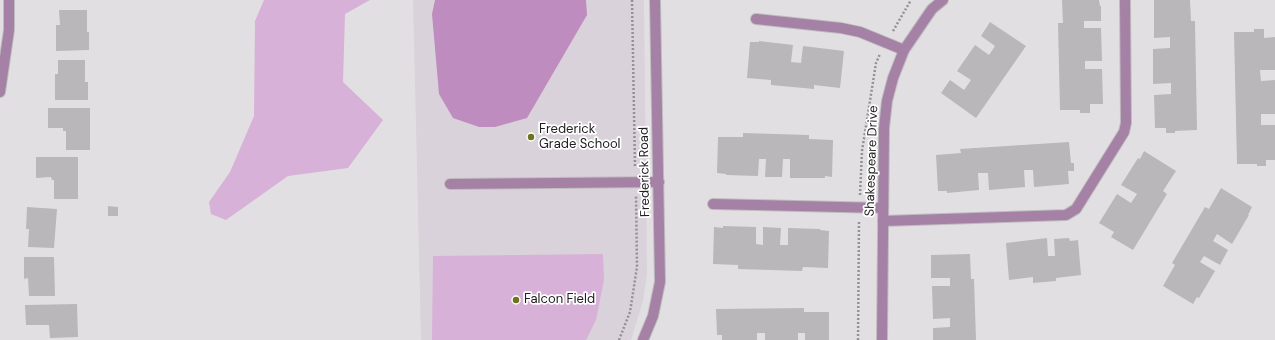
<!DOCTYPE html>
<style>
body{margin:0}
canvas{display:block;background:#e2dfe2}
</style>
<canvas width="1275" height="340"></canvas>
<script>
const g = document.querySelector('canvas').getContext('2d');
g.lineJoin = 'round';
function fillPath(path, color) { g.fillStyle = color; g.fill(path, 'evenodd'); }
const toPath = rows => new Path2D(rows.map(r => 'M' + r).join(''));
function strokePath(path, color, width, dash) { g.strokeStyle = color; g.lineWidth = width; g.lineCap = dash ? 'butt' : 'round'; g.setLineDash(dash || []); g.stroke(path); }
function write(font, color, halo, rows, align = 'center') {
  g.font = font + ' "DM Sans",sans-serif'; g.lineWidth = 3.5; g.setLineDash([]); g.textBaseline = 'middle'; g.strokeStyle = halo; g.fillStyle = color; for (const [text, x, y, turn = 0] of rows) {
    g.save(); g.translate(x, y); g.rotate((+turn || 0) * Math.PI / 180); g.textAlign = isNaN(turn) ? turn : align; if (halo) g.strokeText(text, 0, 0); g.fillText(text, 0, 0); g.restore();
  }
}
const built = toPath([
 [413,0,644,0,647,275,643,301,631,340,421,340]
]);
const green = toPath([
 [264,0,370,0,345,14,343,82,383,120,348,168,288,176,226,220,211,214,209,202,230,172,254,116,255,21],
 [603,254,604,280,596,320,586,340,432,340,433,256]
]);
const water = toPath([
 [435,0,586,0,587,15,527,118,495,127,479,127,453,118,439,94,432,14]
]);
const building = toPath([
 [1062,0,1099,0,1100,6,1101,6,1101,21,1084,21,1084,28,1101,28,1102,61,1085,61,1085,69,1102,69,1103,104,1090,104,1090,113,1080,113,1080,110,1060,110,1058,23,1063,23],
 [1154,0,1190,0,1191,21,1195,21,1197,130,1175,131,1175,133,1166,133,1166,128,1155,128,1154,95,1171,94,1171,83,1153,84,1153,49,1170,48,1170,37,1154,38],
 [59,10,87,10,87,32,89,32,89,50,56,51,56,25,60,25],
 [990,22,1026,46,976,118,941,93,950,80,964,90,971,80,957,71,975,45,989,55,995,46,981,36],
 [1254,29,1264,29,1264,38,1275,37,1275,70,1260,70,1261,81,1275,80,1275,114,1261,114,1261,125,1275,125,1275,160,1266,160,1266,166,1257,166,1257,164,1237,164,1234,32,1254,32],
 [759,41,793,45,791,62,801,63,803,46,844,51,840,88,814,85,814,89,771,85,771,80,747,78,750,42,759,42],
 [58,60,85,60,85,82,88,82,88,100,55,100,55,74,58,74],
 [48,108,90,108,90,150,66,150,66,131,63,131,63,128,48,128],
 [743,133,809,135,809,139,833,140,832,177,825,176,825,178,790,178,790,159,783,159,782,177,765,177,766,159,759,159,758,176,726,175,726,174,717,173,718,137,743,137],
 [1069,142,1071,163,1074,163,1074,171,1068,171,1069,184,1034,187,1033,170,1024,170,1025,187,989,190,988,173,978,173,979,190,947,193,947,191,938,191,936,155,961,153,960,149],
 [1144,151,1176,171,1163,191,1167,194,1133,250,1111,237,1114,232,1099,223,1117,194,1131,203,1137,194,1121,185,1138,158,1140,159],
 [36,157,78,157,78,199,54,199,54,180,52,180,51,177,36,178],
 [1221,188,1252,207,1248,215,1249,215,1232,244,1217,234,1213,241,1228,250,1220,265,1204,256,1200,262,1215,271,1199,298,1197,297,1193,304,1163,286,1175,265,1172,263,1205,207,1209,209],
 [108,206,118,207,118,216,108,216],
 [27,207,57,209,54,248,28,247,29,229,26,229],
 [723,226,756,227,756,244,763,245,763,227,781,228,780,245,788,245,788,228,820,229,820,230,829,231,828,268,803,267,802,271,738,269,738,265,713,264,714,227,723,228],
 [1047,238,1048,256,1055,256,1054,239,1069,238,1070,241,1078,240,1081,275,1056,278,1056,281,1033,283,1033,277,1009,280,1006,243],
 [970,254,971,279,974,279,976,340,933,340,933,328,950,327,950,318,933,319,932,286,950,286,950,278,931,278,931,255],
 [24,257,54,257,55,296,29,296,28,278,24,279],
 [77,304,78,337,50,338,49,325,26,325,25,305],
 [804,308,804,312,829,312,829,340,805,340,805,333,798,333,798,340,765,340,765,333,757,333,757,340,722,340,722,335,717,335,716,309]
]);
const path = toPath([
 [632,0,635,168],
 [893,31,911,0],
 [860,195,862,151,876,63,880,54],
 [619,340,630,312,637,267,636,195],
 [858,340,859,220]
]);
const service = toPath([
 [756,19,841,28,860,32,904,50],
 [450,184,659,182],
 [713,204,883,208],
 [883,221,1066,215,1076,209,1124,132,1126,123,1125,0]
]);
const minor = toPath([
 [0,92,9,30,9,0],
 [882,340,884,128,887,101,893,78,904,50,932,9,943,0]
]);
const tertiary = toPath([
 [643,340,653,316,660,282,655,0]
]);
const markers = [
 [531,137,4,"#6b751f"],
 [516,300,4,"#6b751f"]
];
const poiNames = [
 ["Frederick",539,130],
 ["Grade School",539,145],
 ["Falcon Field",524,300]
];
const streetNames = [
 ["Shakespeare Drive",872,161,-88],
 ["Frederick Road",645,172,-91]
];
fillPath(built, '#dad2da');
fillPath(green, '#d7b1d8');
fillPath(water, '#be8cbf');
fillPath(building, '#bab7ba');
strokePath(service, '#bfbdbf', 12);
strokePath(minor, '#bfbdbf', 12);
strokePath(tertiary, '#bfbdbf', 12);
strokePath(path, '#939193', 2.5, [2, 2]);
strokePath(service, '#a581a6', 10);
strokePath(minor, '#a581a6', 10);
strokePath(tertiary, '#a581a6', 10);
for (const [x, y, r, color] of markers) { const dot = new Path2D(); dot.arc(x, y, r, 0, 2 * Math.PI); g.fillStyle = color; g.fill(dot); strokePath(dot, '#fff', 1.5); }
write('13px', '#212021', '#fff', poiNames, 'left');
write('13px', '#212021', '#fff', streetNames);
</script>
